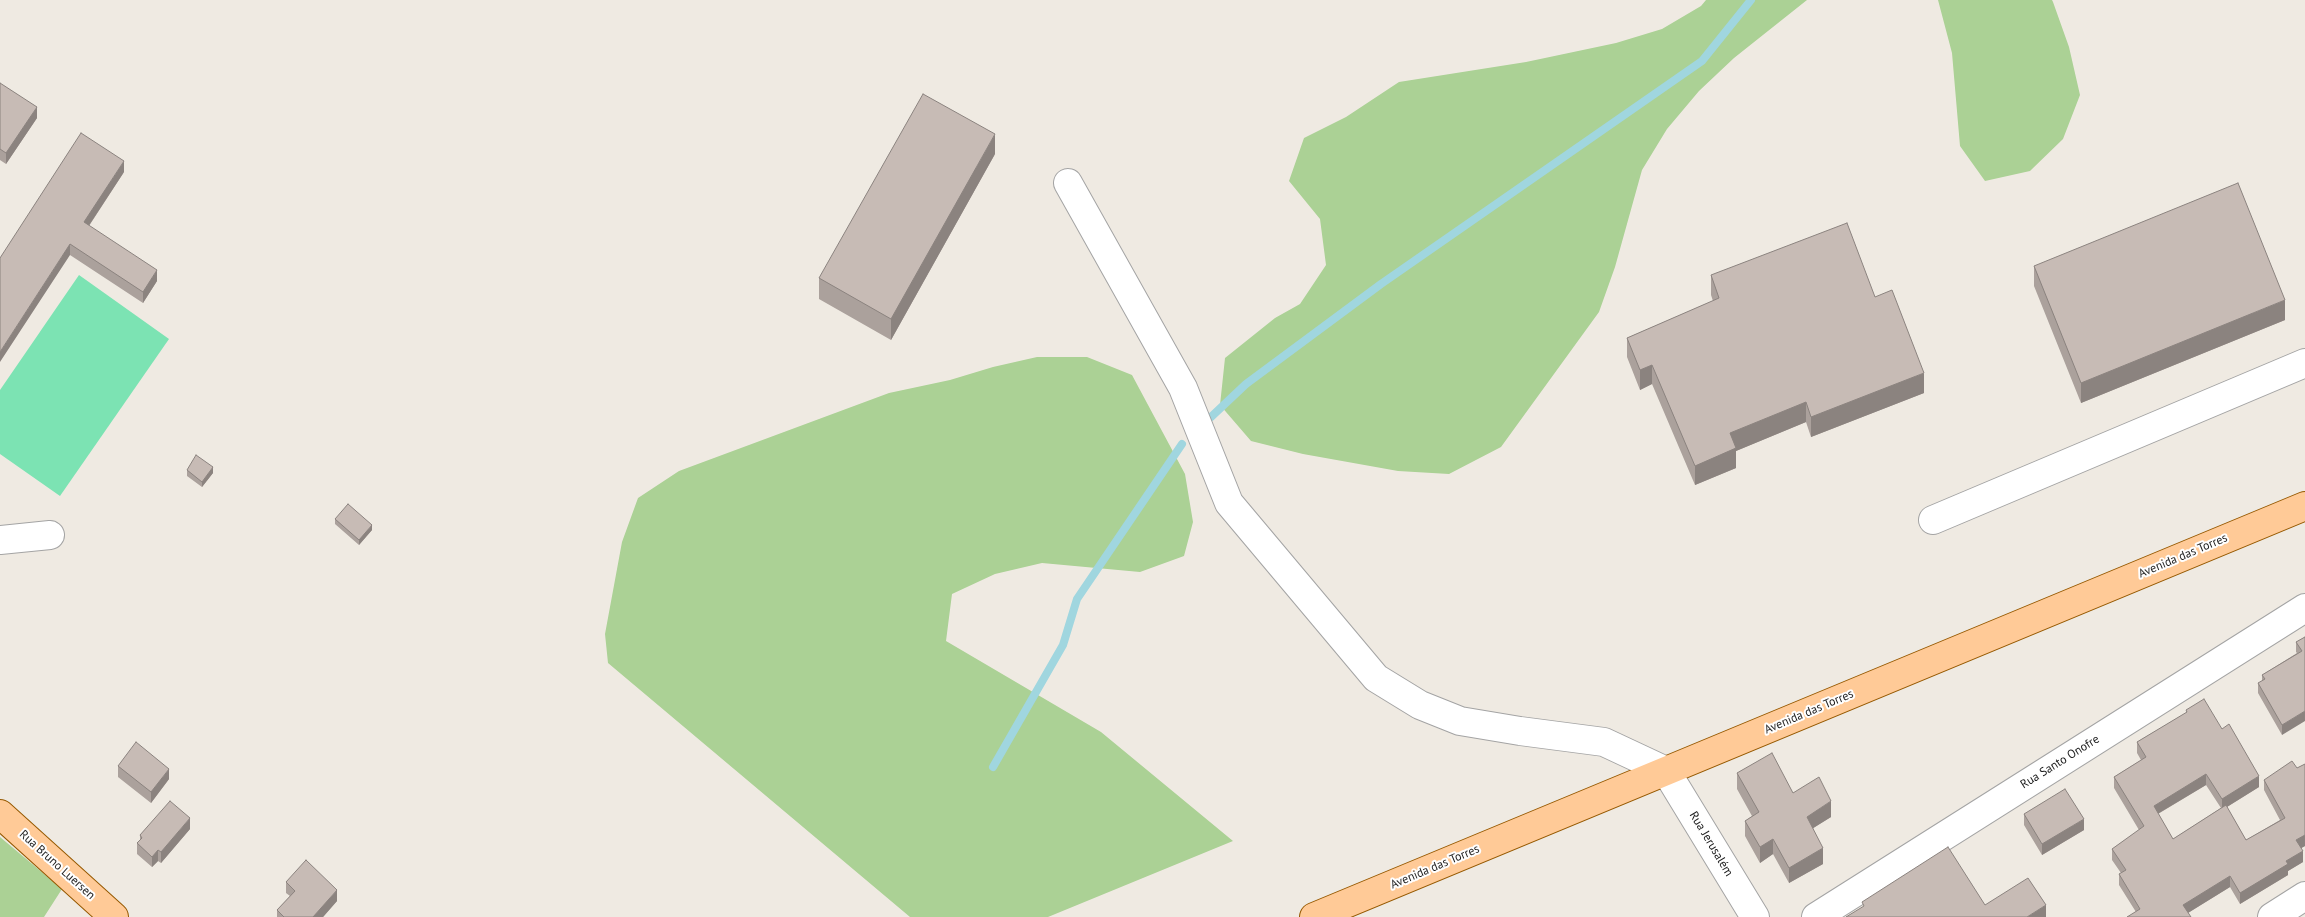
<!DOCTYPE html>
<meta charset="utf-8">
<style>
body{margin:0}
canvas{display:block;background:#efeae2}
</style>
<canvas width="2305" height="917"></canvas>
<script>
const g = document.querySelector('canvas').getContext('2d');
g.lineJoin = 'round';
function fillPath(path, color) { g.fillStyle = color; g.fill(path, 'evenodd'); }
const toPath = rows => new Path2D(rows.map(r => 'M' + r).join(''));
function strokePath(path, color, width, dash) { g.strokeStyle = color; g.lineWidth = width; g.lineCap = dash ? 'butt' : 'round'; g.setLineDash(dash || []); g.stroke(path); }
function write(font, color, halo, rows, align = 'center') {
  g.font = font + ' "PT Sans",sans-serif'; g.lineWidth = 4; g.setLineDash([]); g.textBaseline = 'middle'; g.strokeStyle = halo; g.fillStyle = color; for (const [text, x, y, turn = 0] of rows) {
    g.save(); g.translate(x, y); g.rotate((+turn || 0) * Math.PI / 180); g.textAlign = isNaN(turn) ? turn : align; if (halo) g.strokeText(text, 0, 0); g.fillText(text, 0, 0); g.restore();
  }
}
const forest = toPath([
 [1706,0,1807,0,1734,58,1699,91,1667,129,1642,170,1615,267,1599,312,1501,447,1449,474,1398,471,1303,454,1251,441,1220,405,1225,358,1275,318,1300,304,1326,265,1320,219,1289,181,1304,138,1346,117,1399,82,1526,62,1616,43,1662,29,1701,6],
 [1938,0,2052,0,2053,2,2069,47,2080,95,2063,139,2030,171,1985,181,1960,146,1952,53],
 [1037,357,1087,357,1132,375,1185,474,1193,522,1184,556,1140,572,1042,563,995,574,952,594,946,641,1101,732,1233,841,1048,917,910,917,608,663,605,634,622,542,638,498,679,471,889,393,950,380,993,367],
 [0,837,62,889,44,917,0,917]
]);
const pitch = toPath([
 [79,275,169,339,60,496,0,454,0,390]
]);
const stream = toPath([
 [1211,417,1246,384,1381,284,1702,61,1751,0],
 [993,767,1063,645,1077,599,1182,444]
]);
const minor = toPath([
 [1068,183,1183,388,1229,503,1376,678,1420,705,1460,721,1520,731,1604,742,1666,771,1755,917],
 [1933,520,2305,363],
 [0,540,50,535],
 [1816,917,2305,608],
 [2272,917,2305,896]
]);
const major = toPath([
 [0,814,114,917],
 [1314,917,2305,506]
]);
const wall = toPath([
 [0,83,37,118,6,164,0,160],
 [995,154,891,340,819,299,819,278],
 [124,172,89,226,157,281,143,303,70,255,0,258],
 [2034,266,2285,320,2081,403,2034,286],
 [1711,275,1875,297,1924,393,1811,437,1806,422,1736,451,1736,468,1695,485,1652,384,1640,390,1627,357,1627,338,1713,301,1711,295],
 [187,470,213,473,202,487,187,476],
 [335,519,372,530,359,545,335,524],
 [2305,637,2282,735,2258,693,2258,683,2262,681,2262,675,2297,653,2296,652,2296,642],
 [2186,710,2222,729,2259,787,2227,807,2246,840,2280,820,2264,790,2264,780,2297,768,2305,764,2305,846,2301,848,2303,862,2288,871,2288,875,2240,904,2230,887,2188,913,2136,912,2119,885,2119,874,2121,873,2112,860,2112,849,2139,830,2114,788,2114,777,2141,760,2137,753,2137,742,2186,713],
 [2206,785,2221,808,2173,839,2158,814],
 [118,766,169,779,151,803,118,777],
 [1737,773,1793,793,1831,817,1813,828,1823,864,1789,883,1773,854,1760,863,1745,836,1745,821,1752,816,1737,789],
 [2024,814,2084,830,2042,855,2024,825],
 [190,829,161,863,158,861,152,867,137,854,137,843,140,840,140,835],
 [286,882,337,901,323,917,277,917,277,910,290,896,286,893]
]);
const shadedWall = toPath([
 [37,107,37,118,6,164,6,153],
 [995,134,995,154,891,340,891,319],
 [124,161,124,172,84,233,84,222],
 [70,244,70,255,0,362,0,352],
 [157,270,157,281,143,303,143,292],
 [2285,300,2285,320,2081,403,2081,383],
 [1652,365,1652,384,1640,390,1640,370],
 [1924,373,1924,393,1811,437,1811,417],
 [1806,402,1806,422,1736,451,1736,468,1695,485,1695,466,1730,433],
 [213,467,213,473,202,487,202,482],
 [372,525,372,530,359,545,359,540],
 [2305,711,2305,721,2282,735,2282,725],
 [169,769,169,779,151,803,151,792],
 [2206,774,2206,785,2154,816,2154,806],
 [2259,776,2259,787,2222,810,2222,799],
 [1831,801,1831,817,1807,832,1807,817],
 [190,818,190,829,161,863,161,852],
 [2084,819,2084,830,2042,855,2042,844],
 [2305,835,2305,846,2296,851,2296,840],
 [1773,839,1773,854,1760,863,1760,847],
 [1823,848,1823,864,1789,883,1789,868],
 [158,850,158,861,152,867,152,857],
 [2303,851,2303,862,2288,871,2288,875,2240,904,2240,893,2286,861],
 [2230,876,2230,887,2183,916,2183,905],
 [337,890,337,901,323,917,313,917],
 [2046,905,2046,917,2027,917]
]);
const building = toPath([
 [0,83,37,107,6,153,0,149,0,83],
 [923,94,995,134,891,319,819,278,923,94],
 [81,133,124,161,84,222,157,270,143,292,70,244,0,352,0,258,81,133],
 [2238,183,2285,300,2081,383,2034,266,2238,183],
 [1847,223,1875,297,1892,290,1924,373,1811,417,1806,402,1730,433,1736,448,1695,466,1652,365,1640,370,1627,338,1719,298,1711,275,1847,223],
 [196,455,213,467,202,482,187,470,196,455],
 [348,504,372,525,359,540,335,519,348,504],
 [2305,637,2305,711,2282,725,2258,683,2265,679,2262,675,2302,651,2296,642,2305,637],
 [2204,699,2222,729,2229,724,2259,776,2222,799,2206,774,2154,806,2173,839,2226,805,2246,840,2285,818,2264,780,2292,761,2297,768,2305,764,2305,835,2296,840,2303,851,2286,861,2288,864,2240,893,2230,876,2183,905,2191,917,2127,917,2140,909,2119,874,2126,870,2112,849,2144,826,2114,777,2146,757,2137,742,2187,712,2186,710,2204,699],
 [136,742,169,769,151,792,118,766,136,742],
 [1772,753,1793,793,1819,777,1831,801,1807,817,1823,848,1789,868,1773,839,1760,847,1745,821,1759,812,1737,773,1772,753],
 [2065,789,2084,819,2042,844,2024,814,2065,789],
 [170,801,190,818,161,852,158,850,152,857,137,843,142,838,140,835,170,801],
 [1948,847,1985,905,2028,878,2046,905,2027,917,1846,917,1864,906,1862,902,1948,847],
 [306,860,337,890,313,917,284,917,277,910,295,891,286,882,306,860]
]);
const streetNames = [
 ["Avenida das Torres",2183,556,-23],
 ["Avenida das Torres",1809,712,-23],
 ["Rua Santo Onofre",2060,762,-32],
 ["Rua Jerusalém",1711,844,59],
 ["Rua Bruno Luersen",57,865,42],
 ["Avenida das Torres",1435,867,-23]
];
fillPath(forest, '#abd195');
fillPath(pitch, '#7ce3b3');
strokePath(stream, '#a0d6df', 8);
strokePath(minor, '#a4a4a4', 30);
strokePath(major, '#965900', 30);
strokePath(minor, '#fff', 28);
strokePath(major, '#ffca97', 28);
fillPath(wall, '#aba19c');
fillPath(shadedWall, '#8b837f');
fillPath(building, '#c7bbb5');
strokePath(building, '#8b837f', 1);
write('12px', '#1d1d1d', '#fff', streetNames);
</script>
